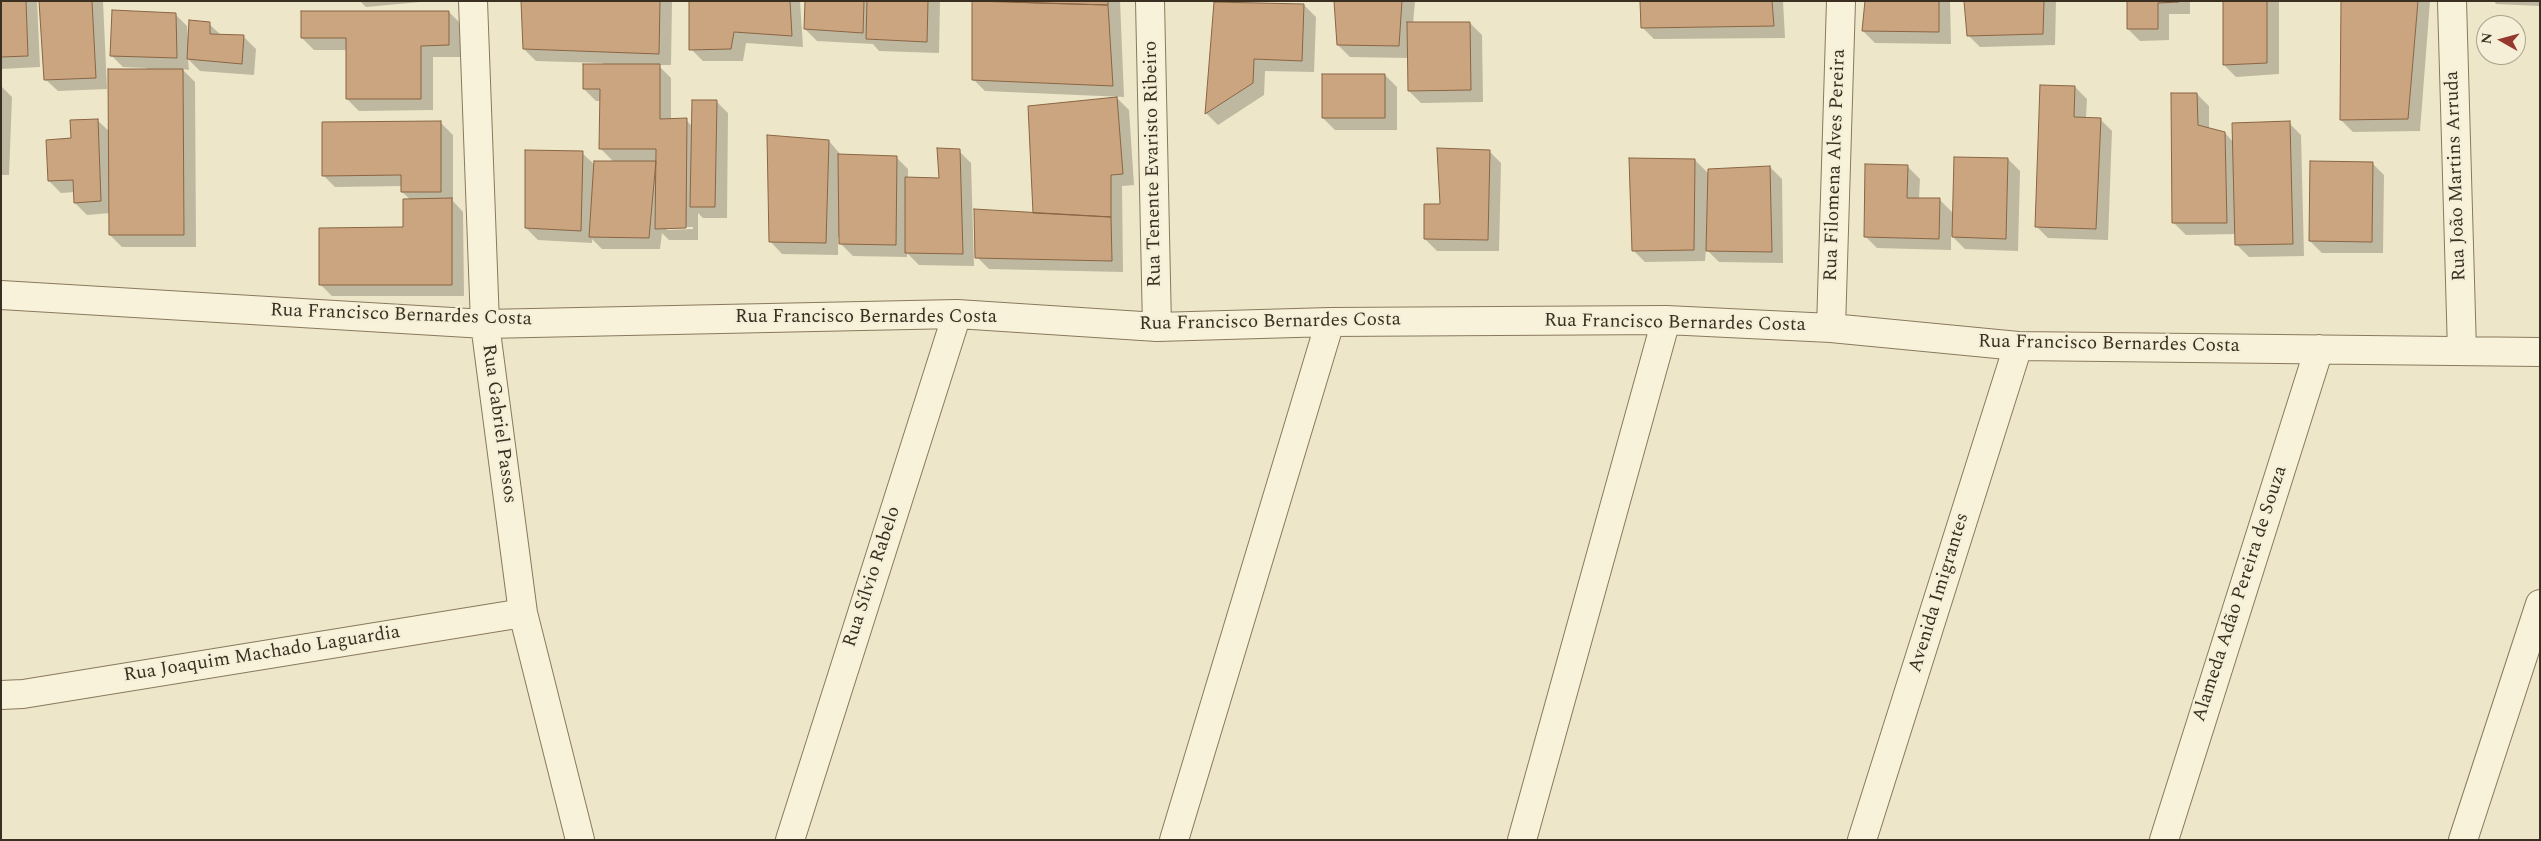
<!DOCTYPE html>
<meta charset="utf-8">
<style>
body{margin:0}
#map{position:relative;width:2541px;height:841px;overflow:hidden;background:#eee6c8;font-family:Spectral,serif}
canvas{display:block}
.frame{position:absolute;inset:0;border:2px solid #3a2f20;pointer-events:none}
.north{position:absolute;left:2476px;top:15px;width:50px;height:50px;box-sizing:border-box;background:#f5efd7;border:1px solid #aaa28e;border-radius:50%;rotate:277deg;font-size:14px;font-weight:700;line-height:20px;text-align:center;color:#3a2f20}
.north::after{content:'';display:block;margin:auto;width:18px;height:22px;background:#97382f;clip-path:polygon(50% 0,100% 100%,50% 72%,0 100%)}
</style>
<div id="map">
<canvas width="2541" height="841"></canvas>
<div class="frame"></div>
<div class="north">N</div>
</div>
<script>
const g = document.querySelector('canvas').getContext('2d');
g.lineJoin = 'round';
function fillPath(path, color) { g.fillStyle = color; g.fill(path, 'evenodd'); }
const toPath = rows => new Path2D(rows.map(r => 'M' + r).join(''));
function strokePath(path, color, width, dash) { g.strokeStyle = color; g.lineWidth = width; g.lineCap = dash ? 'butt' : 'round'; g.setLineDash(dash || []); g.stroke(path); }
function write(font, color, halo, rows, align = 'center') {
  g.font = font + ' Spectral,serif'; g.lineWidth = 4.5; g.setLineDash([]); g.textBaseline = 'middle'; g.strokeStyle = halo; g.fillStyle = color; for (const [text, x, y, turn = 0] of rows) {
    g.save(); g.translate(x, y); g.rotate((+turn || 0) * Math.PI / 180); g.textAlign = isNaN(turn) ? turn : align; if (halo) g.strokeText(text, 0, 0); g.fillText(text, 0, 0); g.restore();
  }
}
const shadow = toPath([
 [1,1,37,1,40,67,1,69],
 [40,1,103,1,107,89,58,91,45,79],
 [360,1,431,1,366,7],
 [522,1,672,1,671,65,658,65,671,78,671,120,686,120,692,126,716,101,728,113,727,218,703,218,698,213,698,240,669,240,662,233,660,249,602,249,592,239,592,243,538,240,526,228,582,153,595,165,614,162,601,149,601,101,596,101,584,89,603,63,536,61,524,49],
 [667,227,693,227,693,229,667,230],
 [690,1,800,1,803,47,746,43,743,61,703,61,691,49],
 [806,1,940,1,939,53,879,51,873,44,817,41,805,29],
 [977,1,1120,1,1124,97,985,91,973,79],
 [1335,1,1415,1,1413,24,1470,23,1482,35,1483,102,1421,103,1409,91,1409,58,1350,57,1338,45],
 [1641,1,1783,1,1785,38,1654,39,1642,27],
 [1867,1,1950,1,1951,44,1875,43,1863,31],
 [1965,1,2056,1,2055,45,1980,47,1968,35],
 [2128,1,2190,1,2190,14,2169,14,2169,40,2140,41,2128,29],
 [2224,1,2279,1,2279,74,2236,77,2224,65],
 [2342,1,2430,1,2420,131,2353,132,2341,120],
 [2494,1,2540,1,2540,6,2496,4],
 [1215,3,1304,5,1316,17,1314,72,1265,71,1264,95,1218,125,1206,113],
 [449,12,461,24,461,57,433,57,433,110,359,111,347,99,347,50,314,50,302,38],
 [175,14,187,26,188,38,209,24,221,35,244,37,256,49,254,75,200,71,188,59,189,70,182,69,195,82,196,247,122,247,110,235,110,213,87,215,75,203,75,192,61,193,49,181,72,140,97,120,110,132,146,70,147,68,123,67,111,55],
 [1385,75,1397,87,1397,130,1335,130,1323,118],
 [1,86,12,97,9,175,1,175],
 [2075,87,2087,99,2086,118,2100,119,2112,131,2108,240,2048,238,2036,226],
 [2197,94,2209,106,2209,129,2225,133,2234,143,2289,123,2301,135,2304,256,2249,257,2237,245,2236,234,2186,235,2174,223],
 [1116,97,1129,110,1134,185,1122,186,1123,272,989,269,977,257,1034,214],
 [441,123,453,135,453,201,463,212,464,296,332,296,320,284,404,229,411,200,402,192,402,186,335,187,323,175],
 [829,141,841,155,896,157,908,169,908,179,940,179,959,151,971,163,974,266,919,265,907,253,907,257,853,256,841,244,840,237,838,237,838,255,782,254,770,241],
 [1489,151,1501,163,1499,251,1437,251,1425,239,1442,205],
 [2008,159,2020,171,2018,251,1965,249,1951,235,1951,250,1877,248,1865,236,1908,167,1920,179,1919,199,1940,200,1954,214],
 [1695,160,1709,174,1770,167,1782,179,1783,263,1719,262,1706,249,1705,261,1645,262,1633,250],
 [2372,163,2384,175,2383,253,2322,253,2310,241]
]);
const building = toPath([
 [1,1,26,1,28,56,1,57,1,1],
 [39,1,92,1,96,78,44,80,39,1],
 [521,1,660,1,659,54,523,49,521,1],
 [689,1,790,1,792,36,734,32,731,49,689,50,689,1],
 [805,1,864,1,863,33,804,29,805,1],
 [867,1,928,1,927,42,866,39,867,1],
 [972,1,1108,5,1113,86,972,80,972,1],
 [995,1,1037,1,1037,3,995,1],
 [1037,1,1108,1,1108,5,1037,3,1037,1],
 [1334,1,1402,1,1399,46,1337,45,1334,1],
 [1640,1,1772,1,1774,26,1641,28,1640,1],
 [1865,1,1939,1,1939,32,1862,31,1865,1],
 [1964,1,2044,1,2043,34,1967,36,1964,1],
 [2127,1,2179,1,2179,2,2158,3,2158,29,2127,29,2127,1],
 [2223,1,2267,1,2267,63,2223,65,2223,1],
 [2341,1,2418,1,2408,119,2340,120,2341,1],
 [1214,2,1304,4,1302,61,1254,59,1253,83,1205,114,1214,2],
 [112,10,176,13,177,58,110,56,112,10],
 [301,11,449,11,449,45,421,46,421,99,346,99,346,38,301,38,301,11],
 [189,20,210,22,210,34,244,35,242,64,187,59,189,20],
 [1407,22,1470,22,1471,90,1408,91,1407,22],
 [583,64,660,64,660,119,687,118,686,228,655,229,656,149,599,149,600,89,583,89,583,64],
 [108,69,183,69,184,235,109,235,108,69],
 [1322,74,1385,74,1385,118,1322,118,1322,74],
 [2040,85,2075,86,2074,117,2101,118,2096,229,2035,227,2040,85],
 [2171,93,2197,93,2198,125,2225,132,2227,223,2172,223,2171,93],
 [1117,97,1123,174,1111,175,1111,217,1033,213,1028,106,1117,97],
 [692,100,717,100,715,207,690,207,692,100],
 [98,119,101,201,74,203,73,180,48,181,46,140,71,138,70,120,98,119],
 [441,121,441,192,401,192,401,175,322,176,322,122,441,121],
 [2290,121,2293,244,2235,245,2232,123,2290,121],
 [767,135,829,140,826,243,769,242,767,135],
 [937,148,960,149,963,254,905,253,905,177,939,178,937,148],
 [1437,148,1490,150,1488,240,1424,239,1424,204,1440,204,1437,148],
 [525,150,583,151,581,231,525,228,525,150],
 [838,154,897,156,896,245,839,244,838,154],
 [1954,157,2008,158,2006,239,1952,237,1954,157],
 [1629,158,1695,159,1694,250,1632,251,1629,158],
 [594,161,656,161,649,238,589,237,594,161],
 [2310,161,2373,162,2372,242,2309,241,2310,161],
 [1865,164,1908,165,1907,198,1940,198,1939,239,1864,237,1865,164],
 [1770,166,1772,252,1706,251,1708,169,1770,166],
 [452,198,452,285,319,285,319,228,403,227,403,199,452,198],
 [974,209,1111,217,1112,261,975,258,974,209]
]);
const minor = toPath([
 [473,1,485,324,523,613,580,840],
 [1150,1,1157,327],
 [2452,1,2462,351],
 [1,295,485,324,957,314,1157,327,1330,322,1666,320,1831,328,2018,346,2540,352],
 [1831,328,1841,1],
 [1,695,23,694,523,613],
 [790,840,957,314],
 [1174,840,1330,322],
 [1522,840,1666,320],
 [1862,840,2018,346],
 [2164,840,2319,349],
 [2463,840,2540,604]
]);
const streetNames = [
 ["Rua Tenente Evaristo Ribeiro",1154,164,-91],
 ["Rua Filomena Alves Pereira",1836,165,-88],
 ["Rua João Martins Arruda",2457,176,-92],
 ["Rua Francisco Bernardes Costa",401,316,2],
 ["Rua Francisco Bernardes Costa",866,318],
 ["Rua Francisco Bernardes Costa",1270,323,-1],
 ["Rua Francisco Bernardes Costa",1675,324,1],
 ["Rua Francisco Bernardes Costa",2109,345,1],
 ["Rua Gabriel Passos",498,424,82],
 ["Rua Sílvio Rabelo",873,577,-72],
 ["Avenida Imigrantes",1940,593,-73],
 ["Alameda Adão Pereira de Souza",2241,594,-72],
 ["Rua Joaquim Machado Laguardia",262,655,-9]
];
fillPath(shadow, '#0003');
fillPath(building, '#cba57f');
strokePath(building, '#886544', 1);
strokePath(minor, '#89795d', 30);
strokePath(minor, '#f8f2db', 28);
write('19px', '#3a2f20', '#f5efd7', streetNames);
</script>
